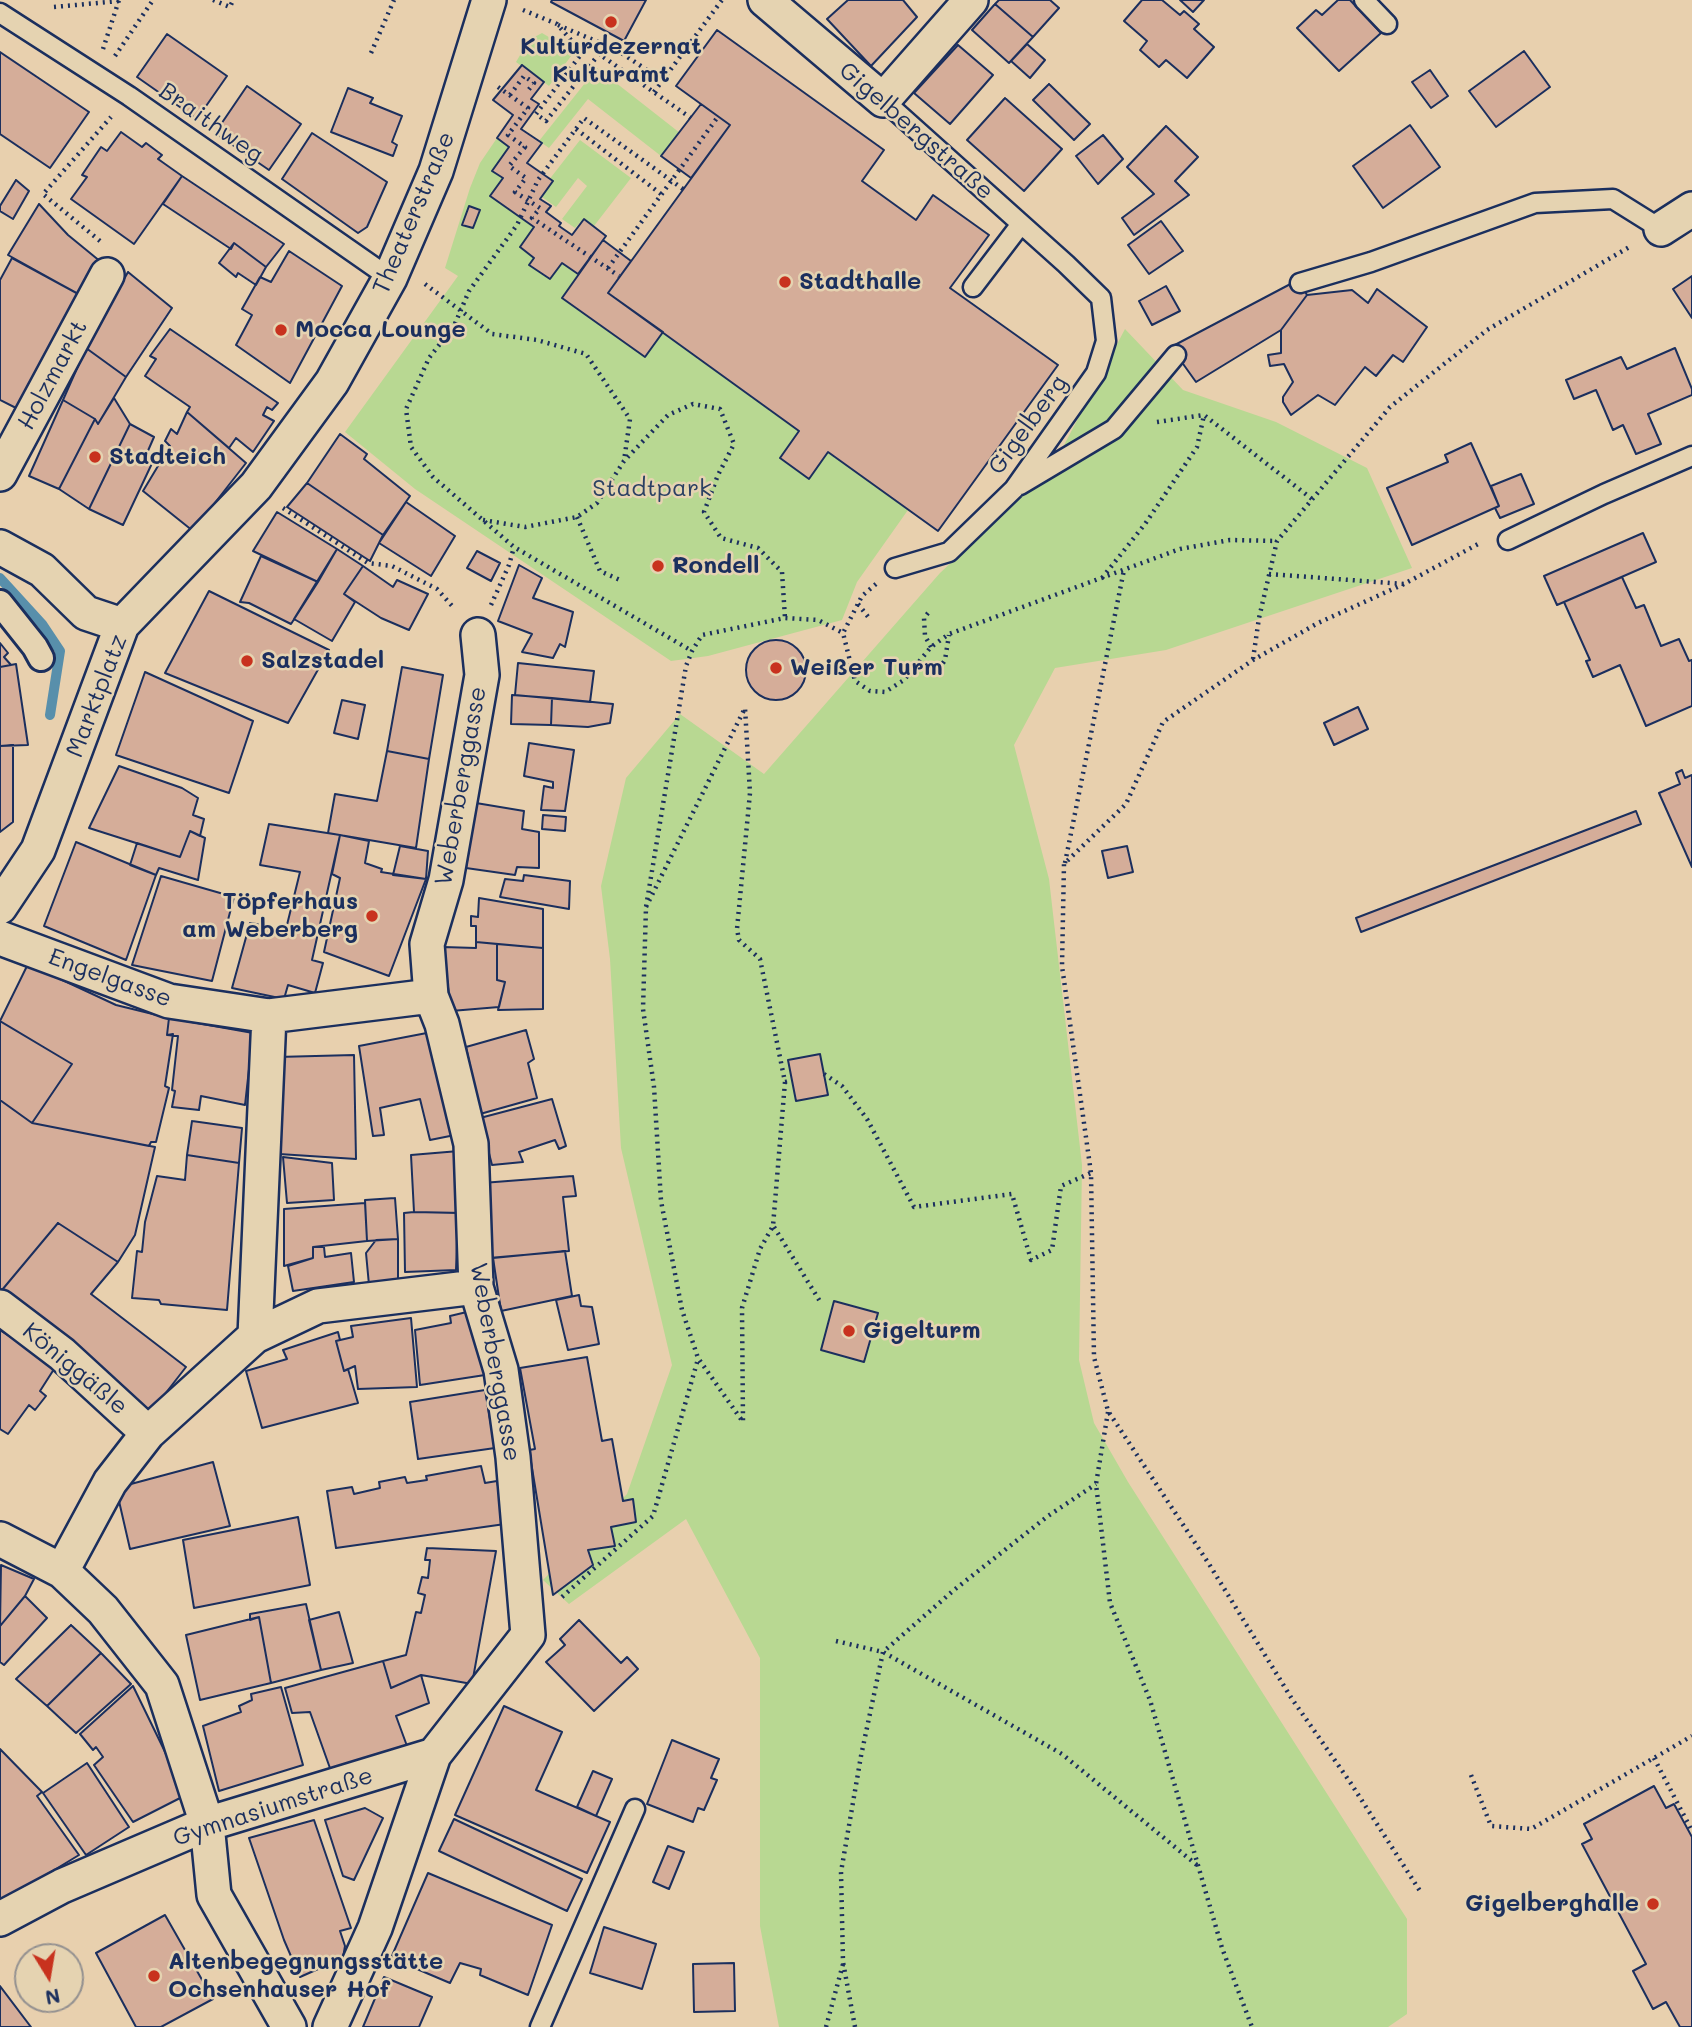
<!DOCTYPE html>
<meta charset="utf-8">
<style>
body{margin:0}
#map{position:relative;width:1692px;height:2027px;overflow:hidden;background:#e8d0ae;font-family:Mali,sans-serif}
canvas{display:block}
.north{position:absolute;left:14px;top:1943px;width:70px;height:70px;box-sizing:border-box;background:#e5d3b1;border:2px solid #949190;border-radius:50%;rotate:169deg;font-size:19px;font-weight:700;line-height:28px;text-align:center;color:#1b2f5e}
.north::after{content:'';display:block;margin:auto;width:24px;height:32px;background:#c8321e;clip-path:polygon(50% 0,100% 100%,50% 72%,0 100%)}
</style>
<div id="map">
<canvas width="1692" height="2027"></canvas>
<div class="north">N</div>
</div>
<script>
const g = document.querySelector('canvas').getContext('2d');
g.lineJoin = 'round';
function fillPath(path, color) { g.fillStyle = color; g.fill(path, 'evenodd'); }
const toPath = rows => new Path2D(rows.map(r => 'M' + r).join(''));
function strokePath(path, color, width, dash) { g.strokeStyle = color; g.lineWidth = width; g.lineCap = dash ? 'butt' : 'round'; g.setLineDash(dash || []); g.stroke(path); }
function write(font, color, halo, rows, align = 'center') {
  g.font = font + ' Mali,sans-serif'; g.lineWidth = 5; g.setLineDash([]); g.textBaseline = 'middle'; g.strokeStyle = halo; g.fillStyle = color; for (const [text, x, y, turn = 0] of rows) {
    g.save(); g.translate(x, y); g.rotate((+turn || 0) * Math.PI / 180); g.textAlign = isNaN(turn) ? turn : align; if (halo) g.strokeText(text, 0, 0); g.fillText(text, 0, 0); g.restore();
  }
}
const green = toPath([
 [542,33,574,52,549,86,516,62,529,40],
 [597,68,680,133,661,156,588,99,549,148,539,141],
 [497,138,509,147,493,171,503,178,490,196,534,227,520,247,534,258,530,265,562,263,578,274,562,298,645,357,663,332,799,431,780,458,808,479,828,452,908,510,857,582,842,620,708,656,671,661,415,489,345,432,458,276,445,268,470,188,480,163],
 [580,140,631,178,594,226,584,218,575,228,562,219,587,186,578,178,556,207,538,194],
 [1125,329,1183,390,1276,422,1367,468,1412,568,1166,650,1055,668,1014,745,1049,879,1082,1165,1079,1360,1094,1423,1128,1482,1407,1919,1407,2014,1388,2027,779,2027,760,1926,760,1658,686,1519,569,1604,543,1580,627,1494,672,1365,621,1148,610,959,601,886,626,778,680,714,764,774,940,573,1052,468]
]);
const stream = toPath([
 [0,578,42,624,60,651,50,715]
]);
const building = toPath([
 [552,0,646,0,624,41,551,2,552,0],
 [848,0,903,0,917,17,871,66,827,19,848,0],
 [999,0,1050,0,1059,8,1033,37,995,4,999,0],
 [1142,0,1162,0,1180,15,1184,11,1199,24,1194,29,1214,47,1187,78,1166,60,1159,67,1140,50,1147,41,1124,21,1142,0],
 [1180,0,1204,0,1193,12,1180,0],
 [1338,0,1350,0,1381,33,1339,71,1297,28,1316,10,1322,15,1338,0],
 [995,4,1033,37,1009,63,972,30,995,4],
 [717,30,884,150,862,181,916,220,933,195,989,235,950,288,1058,365,938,531,828,452,809,479,780,458,799,431,608,293,730,125,676,86,717,30],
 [167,34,227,76,197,119,137,77,167,34],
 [1027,44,1045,60,1030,78,1011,61,1027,44],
 [958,45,993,75,950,124,914,93,958,45],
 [1524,51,1550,87,1496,127,1469,91,1524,51],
 [0,52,89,112,50,168,0,134,0,52],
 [522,65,544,82,531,99,539,104,521,129,542,143,527,163,553,181,540,199,551,206,546,212,561,223,559,226,572,235,584,219,606,236,578,274,562,263,550,279,529,265,534,258,520,247,534,227,490,196,503,178,492,171,509,147,497,138,513,115,493,100,522,65],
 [1430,70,1448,96,1431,108,1412,82,1430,70],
 [1049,84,1090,124,1074,140,1033,100,1049,84],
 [247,86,301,124,269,170,215,133,247,86],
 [348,88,373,98,370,103,402,116,392,142,397,145,393,156,331,132,348,88],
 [1005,98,1062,149,1024,191,967,140,1005,98],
 [701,104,730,125,691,178,661,156,701,104],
 [1410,125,1440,167,1383,208,1353,166,1410,125],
 [1166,126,1198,157,1175,181,1189,195,1134,235,1122,218,1154,194,1127,167,1166,126],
 [121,132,142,147,146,143,162,155,158,159,182,176,134,244,71,199,87,177,82,175,101,147,107,151,121,132],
 [312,133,387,182,367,227,358,233,282,179,312,133],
 [1103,135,1123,159,1098,184,1076,156,1103,135],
 [182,176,284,244,266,267,234,243,231,249,163,204,182,176],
 [16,180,29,191,13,219,0,211,0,206,16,180],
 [39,204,68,235,101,262,82,296,8,255,39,204],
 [469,206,480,210,473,228,462,225,469,206],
 [1161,221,1183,251,1149,274,1128,245,1161,221],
 [603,240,631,261,608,293,663,332,645,357,562,298,603,240],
 [234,243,266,267,256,285,238,273,236,277,219,263,234,243],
 [289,251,342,286,290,383,236,345,252,315,242,309,260,277,271,282,289,251],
 [12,258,82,296,20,410,0,400,0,280,12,258],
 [128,272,172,308,126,377,86,348,128,272],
 [1692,276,1692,318,1673,289,1692,276],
 [1298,280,1307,295,1281,330,1196,382,1171,347,1298,280],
 [1166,286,1180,311,1152,325,1139,301,1166,286],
 [1377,289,1427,327,1403,362,1393,355,1376,376,1365,367,1335,405,1318,395,1291,415,1283,402,1283,397,1293,382,1284,364,1270,366,1268,355,1281,353,1281,330,1307,295,1352,290,1368,303,1377,289],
 [170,329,278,403,272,410,267,407,263,415,274,421,253,452,236,438,229,448,187,412,190,407,145,376,156,359,150,356,170,329],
 [86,348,126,377,98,424,95,419,63,400,86,348],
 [1675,348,1692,389,1692,395,1648,414,1661,444,1636,454,1623,425,1613,430,1596,390,1574,399,1566,380,1621,357,1627,369,1675,348],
 [114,398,130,424,89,509,59,489,95,419,98,424,114,398],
 [63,400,95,419,59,489,29,476,63,400],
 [187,412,246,463,193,531,143,491,170,446,165,441,171,429,177,434,187,412],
 [130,424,154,437,147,453,155,457,123,525,89,509,130,424],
 [340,434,367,454,364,459,410,496,383,535,307,483,340,434],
 [1471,443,1499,506,1412,545,1387,488,1448,462,1445,455,1471,443],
 [1521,474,1534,504,1500,518,1495,508,1499,506,1491,486,1521,474],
 [307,483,383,535,370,561,287,507,307,483],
 [406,502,455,536,431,576,379,543,406,502],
 [277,512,337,549,318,582,253,551,277,512],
 [1643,533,1656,562,1557,605,1544,576,1643,533],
 [337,549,363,566,344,594,355,602,332,641,294,619,337,549],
 [477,551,500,563,491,581,467,568,477,551],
 [261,556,318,582,291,624,249,603,240,602,261,556],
 [519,565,542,578,533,598,573,612,565,647,560,644,553,658,522,652,532,634,498,621,519,565],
 [363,566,393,587,397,580,428,594,409,630,381,618,344,594,363,566],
 [1622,577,1636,608,1644,605,1661,646,1679,639,1689,661,1692,660,1692,706,1646,726,1620,665,1593,677,1586,661,1590,660,1564,602,1622,577],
 [209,591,329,650,288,723,165,673,209,591],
 '746 670a30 30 0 1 1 60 0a30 30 0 1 1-60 0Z',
 [0,643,8,653,4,657,11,665,0,667,0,643],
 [518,663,594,671,590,702,515,695,518,663],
 [16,664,28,745,0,746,0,667,16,664],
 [402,667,443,675,429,759,387,751,402,667],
 [145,672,253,721,229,793,116,755,145,672],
 [512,695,552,698,551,725,511,724,512,695],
 [552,698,613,704,610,723,588,727,551,725,552,698],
 [342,700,365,705,358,739,334,733,342,700],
 [1358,707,1368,729,1334,745,1324,723,1358,707],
 [529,743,574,750,565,811,541,810,544,786,553,788,553,782,524,776,529,743],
 [13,745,13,822,0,832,0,746,13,745],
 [387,751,429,759,416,848,328,833,335,794,377,801,387,751],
 [119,766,182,788,198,798,193,815,204,819,200,836,190,831,180,857,89,828,119,766],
 [1682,770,1685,778,1692,775,1692,867,1659,793,1680,784,1676,773,1682,770],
 [476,803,524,811,522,829,539,832,539,868,517,867,515,875,466,868,476,803],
 [1636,811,1641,824,1361,932,1356,918,1636,811],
 [543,815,566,817,565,831,542,829,543,815],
 [269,824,340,835,312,960,323,963,315,993,288,985,284,999,232,988,250,923,286,929,300,872,260,865,269,824],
 [190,831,205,838,198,880,159,868,156,875,130,865,137,843,180,857,190,831],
 [340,835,369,841,365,863,382,869,381,872,426,879,389,976,324,952,340,878,332,874,340,835],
 [76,842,156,875,126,960,44,926,76,842],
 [400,846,428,851,426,879,393,875,400,846],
 [1127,846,1133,872,1108,878,1102,851,1127,846],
 [524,875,570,881,569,909,500,897,505,879,523,881,524,875],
 [161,876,234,897,212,981,132,965,161,876],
 [479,898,543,909,543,948,476,942,476,926,471,926,471,916,478,917,479,898],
 [476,942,497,944,497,980,505,982,499,1007,451,1011,443,947,476,948,476,942],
 [497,944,543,948,543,1009,498,1010,505,982,497,980,497,944],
 [28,964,116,1005,169,1018,167,1035,173,1034,165,1086,169,1088,156,1142,151,1142,149,1146,32,1123,72,1064,0,1021,28,964],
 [169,1018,253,1033,245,1105,201,1096,199,1110,172,1107,175,1091,172,1090,178,1036,167,1035,169,1018],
 [0,1021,72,1064,32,1123,0,1100,0,1021],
 [526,1030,534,1059,528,1063,537,1098,480,1114,466,1047,526,1030],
 [432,1032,455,1135,430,1140,420,1099,380,1108,384,1135,373,1136,359,1046,432,1032],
 [820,1054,828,1095,796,1101,788,1060,820,1054],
 [354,1055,356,1159,279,1154,277,1057,354,1055],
 [552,1099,566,1146,559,1149,555,1140,519,1152,523,1162,492,1165,480,1118,552,1099],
 [0,1100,32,1123,155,1147,135,1235,118,1262,58,1223,2,1290,0,1289,0,1100],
 [192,1121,242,1128,239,1163,187,1155,192,1121],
 [459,1151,463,1213,414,1212,411,1155,459,1151],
 [187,1155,239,1163,227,1310,161,1304,159,1300,132,1298,137,1251,142,1252,145,1222,157,1176,185,1180,187,1155],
 [283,1157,332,1163,334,1200,287,1203,283,1157],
 [573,1176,576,1196,563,1197,569,1251,489,1258,482,1183,573,1176],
 [395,1198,398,1239,367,1241,365,1200,395,1198],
 [365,1203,367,1241,313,1247,313,1258,284,1266,284,1209,365,1203],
 [414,1212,458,1213,456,1270,405,1272,404,1213,414,1212],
 [58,1223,118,1262,91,1294,186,1367,151,1412,108,1378,111,1375,2,1290,58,1223],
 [398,1239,398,1283,369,1285,366,1253,376,1240,398,1239],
 [313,1247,324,1247,325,1257,351,1253,354,1282,293,1291,288,1266,313,1258,313,1247],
 [565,1251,572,1296,501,1311,493,1258,565,1251],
 [579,1295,581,1306,592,1307,599,1344,568,1350,556,1300,579,1295],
 [834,1301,878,1313,864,1362,821,1350,834,1301],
 [471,1311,485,1375,420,1385,415,1330,451,1323,450,1316,471,1311],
 [411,1318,417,1387,358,1389,355,1366,344,1371,336,1341,353,1337,351,1326,411,1318],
 [0,1330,56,1366,40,1391,46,1396,35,1410,29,1405,8,1434,0,1429,0,1330],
 [338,1332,340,1340,336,1341,344,1371,348,1369,358,1403,262,1428,246,1371,287,1359,283,1350,338,1332],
 [587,1357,602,1441,612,1439,623,1501,633,1499,636,1522,611,1527,615,1546,588,1550,593,1565,553,1595,529,1450,535,1449,520,1368,587,1357],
 [485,1390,495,1448,418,1459,410,1402,485,1390],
 [213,1462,230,1526,130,1549,116,1488,213,1462],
 [481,1466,485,1483,497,1481,505,1524,336,1548,327,1491,352,1487,354,1494,380,1488,379,1482,405,1477,407,1483,427,1480,426,1476,481,1466],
 [298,1517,310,1585,194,1608,183,1540,298,1517],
 [427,1548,496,1551,472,1684,421,1675,391,1688,383,1661,406,1655,416,1612,421,1613,425,1595,418,1593,422,1577,428,1578,430,1560,425,1560,427,1548],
 [1,1565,34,1579,25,1596,0,1626,1,1565],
 [25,1596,47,1618,4,1665,0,1662,0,1626,25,1596],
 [306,1604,321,1670,271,1683,259,1617,250,1620,250,1614,306,1604],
 [339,1612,353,1663,321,1670,309,1620,339,1612],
 [259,1617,271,1683,200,1700,186,1635,259,1617],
 [579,1620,621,1663,627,1657,638,1669,594,1711,546,1662,565,1645,560,1639,579,1620],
 [71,1625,101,1653,47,1706,16,1679,71,1625],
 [101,1653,131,1684,76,1733,47,1706,101,1653],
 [383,1661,391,1688,421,1675,429,1703,396,1716,407,1746,331,1771,310,1712,292,1713,285,1688,383,1661],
 [133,1686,186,1795,133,1822,94,1765,103,1757,96,1747,93,1750,80,1734,133,1686],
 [281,1687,303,1765,219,1791,203,1726,241,1712,239,1706,252,1700,251,1694,281,1687],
 [504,1706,562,1732,536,1790,610,1822,587,1873,455,1815,504,1706],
 [672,1740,719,1759,711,1778,717,1780,704,1810,698,1808,693,1822,647,1804,672,1740],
 [0,1749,42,1792,37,1796,79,1855,0,1903,0,1749],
 [87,1763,129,1827,86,1855,43,1793,87,1763],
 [593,1771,612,1779,596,1816,577,1807,593,1771],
 [1654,1786,1666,1808,1674,1804,1692,1837,1692,2027,1680,2027,1666,2002,1653,2009,1633,1971,1646,1964,1582,1844,1592,1839,1584,1824,1654,1786],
 [365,1808,383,1818,354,1880,343,1876,325,1820,365,1808],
 [454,1819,582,1879,567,1911,439,1851,454,1819],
 [314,1820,351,1928,340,1931,345,1946,343,1958,300,1977,284,1940,249,1838,314,1820],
 [668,1846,684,1852,669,1889,653,1882,668,1846],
 [428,1873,552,1925,528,1995,480,1975,481,1969,460,1963,450,1983,391,1958,428,1873],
 [165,1915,213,1999,161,2027,136,2027,96,1953,165,1915],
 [604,1927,656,1944,642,1989,590,1973,604,1927],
 [734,1963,735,2011,694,2012,693,1964,734,1963],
 [384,1977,432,1997,419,2027,363,2027,384,1977],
 [0,1986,31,2027,0,2027,0,1986]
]);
const path = toPath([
 [213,0,230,7,233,0],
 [54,7,119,1],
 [523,10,557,24,571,40,585,49,536,114,546,121,599,54,691,118],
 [558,25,617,50,662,80],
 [103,49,119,0],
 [371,53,394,0],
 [115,56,153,0],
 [498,87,528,108,508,135,525,147,509,166,526,178,515,192,540,208,532,218,619,276],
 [654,92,722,0],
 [510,95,524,76,534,83,526,93],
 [576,129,661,194],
 [683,189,584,118,538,180,517,225,469,291,454,326,429,358,406,409,411,447,433,477,514,547,692,651],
 [100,241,43,194,111,117],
 [608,268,717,118],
 [425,284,492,334,537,340,586,354,630,419,624,461],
 [1157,422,1204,415,1312,499],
 [283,508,368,563,392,566,437,589,454,608],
 [577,517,600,571,620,580],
 [483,520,525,527,577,517,597,503,624,461,668,415,693,404,720,409,734,444,718,475,704,512,721,538,758,548,782,572,785,618],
 [1269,574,1404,584,1480,543],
 [1102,578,1145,524,1197,447,1204,415],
 [876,584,862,596,843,633,855,681,870,691,885,692,904,680,931,647,949,634,1180,549,1230,540,1277,541],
 [1404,584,1318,623,1253,660,1163,722,1126,804,1064,864,1062,966,1091,1173,1094,1357,1108,1411,1209,1564,1292,1699,1350,1782,1420,1891],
 [858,604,869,618],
 [491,605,509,565,514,547],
 [928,613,924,618,925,636,931,647],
 [1253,659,1259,618,1277,541,1390,407,1487,330,1631,246],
 [939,669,945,660,949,635],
 [1065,863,1124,570],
 [646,907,745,708,750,793,737,929,739,940,760,959,785,1082,773,1226,760,1249,742,1308,743,1422,698,1358,682,1310,661,1201,654,1087,643,1009,646,907,686,666,692,651,702,635,785,618,818,620,843,633],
 [824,1074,842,1086,867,1119,914,1207,1012,1194,1031,1260,1052,1250,1061,1186,1091,1173],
 [785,1082,792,1081],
 [774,1227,821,1303],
 [1108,1412,1096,1484,1110,1603,1150,1700,1222,1948,1252,2027],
 [562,1597,653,1516,698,1359],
 [836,1641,883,1652,1062,1754,1198,1866],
 [1654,1758,1692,1831],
 [1471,1775,1491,1826,1531,1829,1692,1736],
 [826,2027,843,1964],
 [855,2027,843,1962,841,1872,861,1756,883,1652,954,1590,1048,1516,1096,1484]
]);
const service = toPath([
 [1364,0,1387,24],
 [0,13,129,96,390,278],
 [883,100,1066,264,1101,298,1106,341,1096,373,1014,489,949,552,895,568],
 [1300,283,1371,262,1535,203,1613,199,1661,229],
 [973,287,1021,224],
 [1020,485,1114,429,1176,355],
 [1508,540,1604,494,1692,456],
 [540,2027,635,1809]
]);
const pedestrian = toPath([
 [0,603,35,647,41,658]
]);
const minor = toPath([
 [765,0,883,100,971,0],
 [1661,229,1692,209],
 [0,474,107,275],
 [0,547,42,570,86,613,122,625],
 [0,907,38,850,122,625,256,486,332,382,390,278,436,171,489,0],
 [0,938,169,1001,269,1016,431,996],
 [0,1307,62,1354,148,1433],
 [255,1336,269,1016],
 [0,1539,62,1571,103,1610,162,1685,207,1824,214,1895,289,2027],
 [62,1571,110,1482,148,1433,255,1336,318,1306,476,1287],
 [0,1919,62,1886,207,1824,434,1755],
 [330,2027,375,1928,434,1755,528,1635,513,1457,501,1370,476,1287,471,1144,442,1024,431,996,427,944,446,880,482,675,478,635]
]);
const markers = [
 [611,22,7,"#c8321e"],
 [785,282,7,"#c8321e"],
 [281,330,7,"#c8321e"],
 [95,457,7,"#c8321e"],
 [658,566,7,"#c8321e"],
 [247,661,7,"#c8321e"],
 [776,668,7,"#c8321e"],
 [372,916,7,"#c8321e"],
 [849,1331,7,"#c8321e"],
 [1653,1904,7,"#c8321e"],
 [154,1976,7,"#c8321e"]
];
const poiNames = [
 ["Kulturdezernat",611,47,"center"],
 ["Kulturamt",611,75,"center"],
 ["Stadthalle",799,282],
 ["Mocca Lounge",295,330],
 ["Stadteich",109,457],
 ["Rondell",672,566],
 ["Salzstadel",261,661],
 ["Weißer Turm",790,668],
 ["Töpferhaus",358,902,"right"],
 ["am Weberberg",358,930,"right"],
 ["Gigelturm",863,1331],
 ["Gigelberghalle",1639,1904,"right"],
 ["Altenbegegnungsstätte",168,1962],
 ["Ochsenhauser Hof",168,1990]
];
const streetNames = [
 ["Braithweg",211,123,35],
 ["Gigelbergstraße",916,131,41],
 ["Theaterstraße",414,213,-67],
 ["Holzmarkt",53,375,-62],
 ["Gigelberg",1028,425,-54],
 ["Marktplatz",97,696,-69],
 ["Weberberggasse",461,786,-80],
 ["Engelgasse",110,978,20],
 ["Weberberggasse",495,1362,80],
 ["Königgäßle",75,1369,40],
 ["Gymnasiumstraße",273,1807,-18]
];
const parkNames = [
 ["Stadtpark",652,489]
];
fillPath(green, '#b8d892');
strokePath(stream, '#588fab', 10);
fillPath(building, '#d5ad99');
strokePath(building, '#1b2f5e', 2);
strokePath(service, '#1b2f5e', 23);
strokePath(pedestrian, '#1b2f5e', 30);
strokePath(minor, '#1b2f5e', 38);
strokePath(path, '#1b2f5e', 4.5, [2, 5]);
strokePath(service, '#e5d3b1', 18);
strokePath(pedestrian, '#e5d3b1', 24);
strokePath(minor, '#e5d3b1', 33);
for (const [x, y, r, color] of markers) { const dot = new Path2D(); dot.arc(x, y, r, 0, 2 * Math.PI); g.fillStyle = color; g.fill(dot); strokePath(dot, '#e5d3b1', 2.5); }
write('bold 24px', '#1b2f5e', '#e5d3b1', poiNames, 'left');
write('24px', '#1b2f5e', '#e5d3b1', streetNames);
write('24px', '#2b4063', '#e5d3b1', parkNames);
</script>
